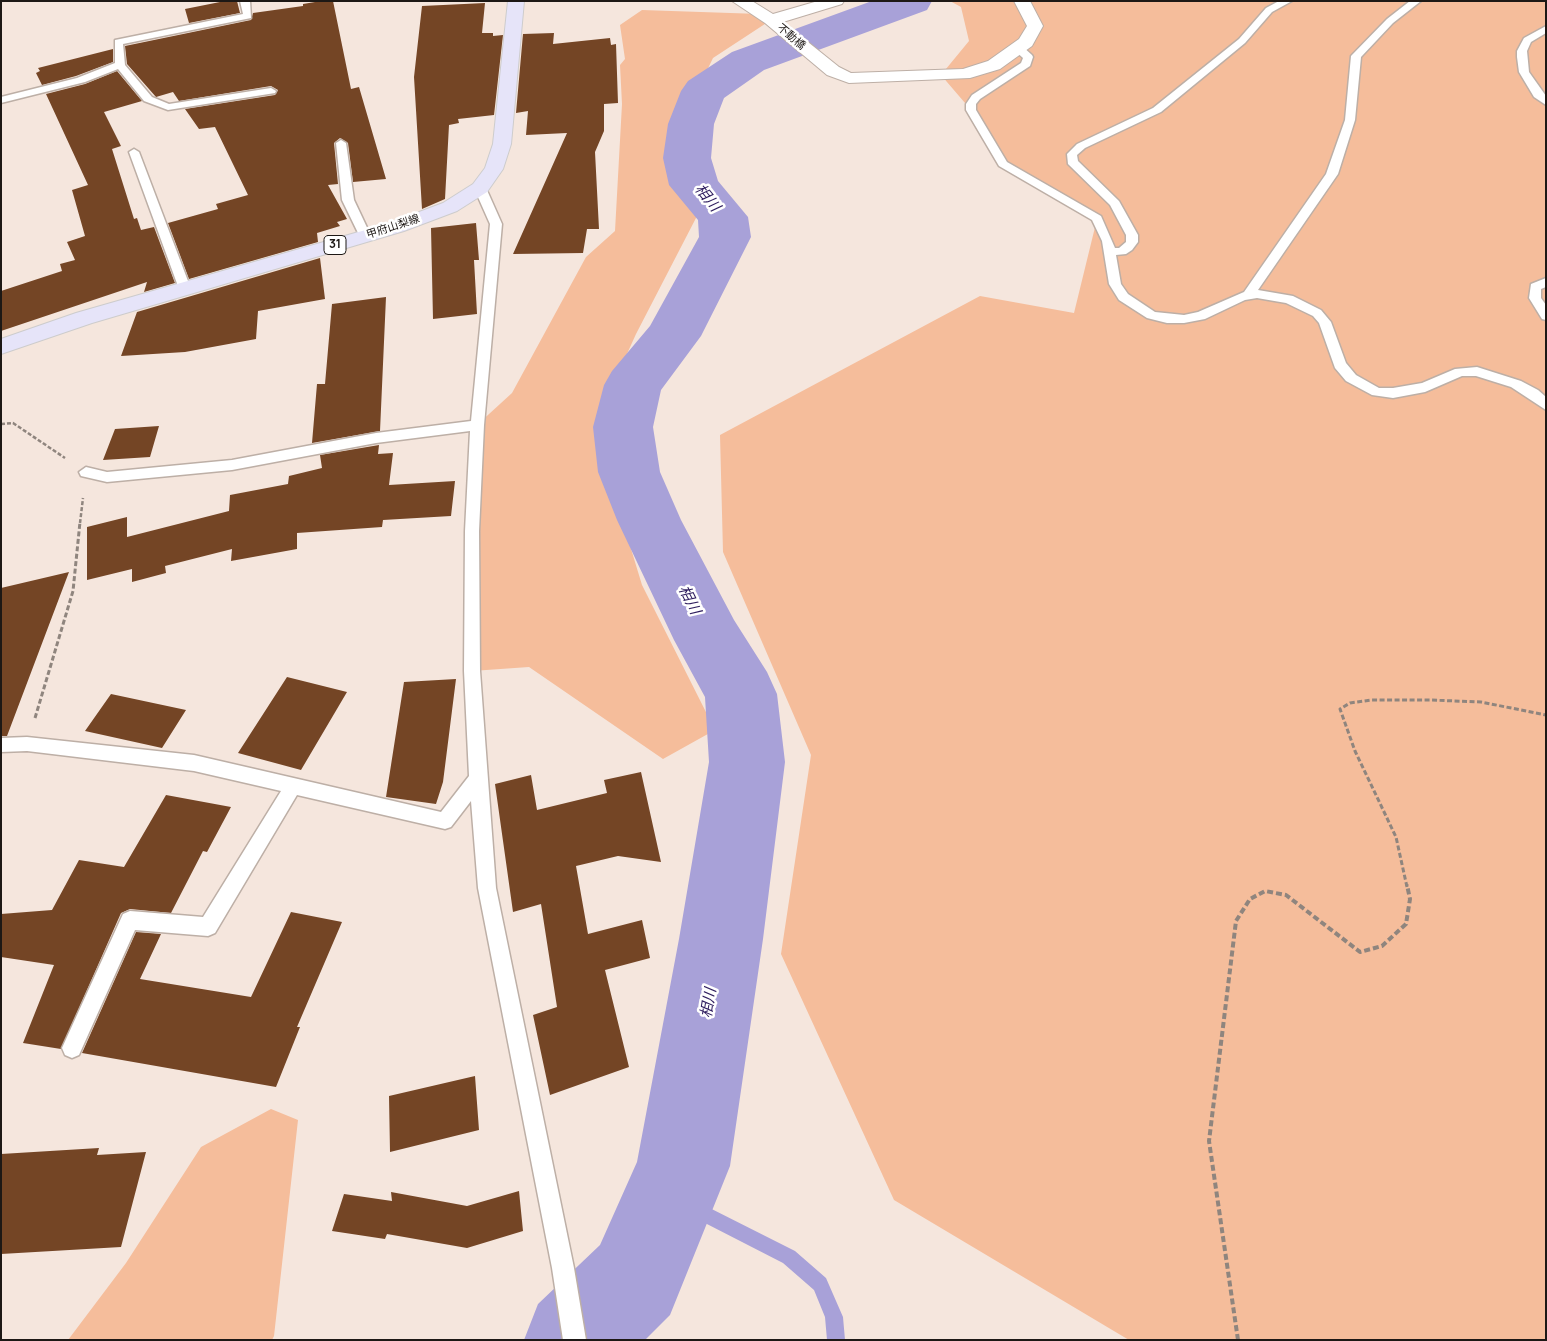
<!DOCTYPE html>
<meta charset="utf-8">
<style>
body{margin:0}
#map{position:relative;width:1547px;height:1341px;overflow:hidden;background:#f5e6dd;font-family:Manrope,sans-serif}
canvas{display:block}
.frame{position:absolute;inset:0;border:2px solid #1d1815;pointer-events:none}
</style>
<div id="map">
<canvas width="1547" height="1341"></canvas>
<div class="frame"></div>
</div>
<script>
const g = document.querySelector('canvas').getContext('2d');
g.lineJoin = 'round';
function fillPath(path, color) { g.fillStyle = color; g.fill(path, 'evenodd'); }
const toPath = rows => new Path2D(rows.map(r => 'M' + r).join(''));
function strokePath(path, color, width, dash) { g.strokeStyle = color; g.lineWidth = width; g.lineCap = dash ? 'butt' : 'round'; g.setLineDash(dash || []); g.stroke(path); }
function write(font, color, halo, rows, align = 'center') {
  g.font = font + ' Manrope,"Noto Sans JP",sans-serif'; g.lineWidth = 5; g.setLineDash([]); g.textBaseline = 'middle'; g.strokeStyle = halo; g.fillStyle = color; for (const [text, x, y, turn = 0] of rows) {
    g.save(); g.translate(x, y); g.rotate((+turn || 0) * Math.PI / 180); g.textAlign = isNaN(turn) ? turn : align; if (halo) g.strokeText(text, 0, 0); g.fillText(text, 0, 0); g.restore();
  }
}
const green = toPath([
 [950,1,1546,1,1546,1340,1129,1340,894,1200,781,954,811,755,723,552,720,435,980,296,1074,313,1097,219,1009,169,971,110,941,75,969,41,961,7],
 [642,10,760,14,771,20,713,58,683,120,681,173,697,197,696,218,636,334,594,427,642,585,715,730,663,759,529,667,472,671,477,425,512,393,586,257,615,231,622,104,620,65,625,59,620,25],
 [271,1109,298,1120,274,1336,272,1340,68,1340,126,1263,201,1147]
]);
const stream = toPath([
 [670,1188,795,1251,826,1278,843,1317,845,1340,827,1340,825,1317,814,1290,783,1263,664,1202,662,1196,664,1190,670,1188]
]);
const river = toPath([
 [872,1,932,1,927,10,764,70,724,98,714,124,711,158,718,181,748,217,751,237,701,336,661,390,653,427,660,472,681,520,734,620,767,672,777,694,785,762,763,939,730,1166,670,1315,645,1340,524,1340,538,1304,600,1245,637,1162,679,939,709,762,705,697,674,640,617,520,598,472,593,427,604,385,612,371,650,326,699,237,698,220,669,185,663,158,668,124,681,91,688,81,732,52,872,1]
]);
const building = toPath([
 [225,1,237,1,240,13,189,23,185,9],
 [321,1,333,1,351,89,359,87,386,179,353,182,348,143,340,138,334,143,338,184,328,185,347,219,337,222,340,226,317,233,318,242,189,279,168,223,218,209,216,204,248,195,215,127,199,129,185,109,275,95,278,90,271,86,179,101,173,92,156,97,127,64,125,46,251,20,253,13,303,6,303,4],
 [485,3,482,33,493,33,493,36,503,35,494,115,458,119,459,123,449,125,445,199,422,209,414,77,422,6],
 [554,33,553,44,610,38,611,45,616,44,618,103,604,104,604,131,595,152,599,229,587,229,583,253,513,254,567,133,526,135,528,111,516,113,523,34],
 [113,49,113,62,76,76,42,85,36,73,40,71,38,68],
 [117,71,142,101,104,112,121,146,112,149,134,219,137,218,141,230,154,227,175,283,144,292,147,282,1,331,1,291,62,271,60,264,75,260,67,242,85,236,72,190,88,185,46,94,85,84],
 [476,223,479,260,474,260,477,314,433,319,431,228],
 [320,258,325,299,258,311,256,339,185,352,121,356,137,312],
 [386,297,380,431,312,443,317,384,325,384,332,304],
 [159,426,150,457,103,460,115,429],
 [379,445,378,454,393,453,389,485,455,481,451,516,383,520,382,527,297,533,297,549,231,561,232,549,165,566,166,573,132,582,132,569,87,580,87,527,127,517,127,537,229,511,230,495,288,484,289,476,322,468,320,455],
 [69,572,7,736,1,736,1,588],
 [287,677,347,692,301,770,238,753],
 [456,679,443,782,436,804,386,797,404,682],
 [111,694,186,710,162,748,85,731],
 [641,772,661,862,618,856,576,866,588,934,642,920,650,958,605,970,629,1067,550,1095,533,1015,557,1007,541,904,513,912,495,784,531,775,537,810,607,793,604,780],
 [166,795,231,807,207,852,203,851,171,913,130,909,121,913,61,1049,23,1043,54,965,1,957,1,914,52,910,79,860,124,867],
 [291,912,342,922,297,1027,300,1027,276,1087,82,1053,136,932,161,934,140,979,251,997],
 [475,1076,479,1130,390,1152,389,1096],
 [99,1148,97,1155,146,1152,121,1247,1,1254,1,1154],
 [519,1191,523,1231,467,1248,387,1234,385,1239,332,1231,344,1194,392,1201,391,1192,467,1206]
]);
const pathFar2 = toPath([
 [1,424,13,423,65,458],
 [80,523,83,498]
]);
const pathFar1 = toPath([
 [35,718,73,591,80,522],
 [1407,887,1396,837,1355,751,1340,709,1350,703,1372,700,1430,700,1481,702,1546,715]
]);
const path = toPath([
 [1238,1340,1209,1141,1236,921,1250,899,1265,891,1286,895,1360,952,1382,946,1406,924,1410,899,1407,885]
]);
const service = toPath([
 [240,1,250,1,251,18,123,44,125,65,152,97,169,104,271,88,276,91,275,93,168,110,144,101,118,69,85,82,1,103,1,97,77,78,115,63,115,40,243,14,240,1],
 [1279,1,1292,1,1272,12,1245,43,1161,112,1085,148,1077,155,1078,161,1119,201,1138,235,1138,242,1132,250,1126,254,1116,255,1121,284,1128,294,1155,312,1184,315,1198,312,1244,292,1326,174,1345,120,1351,56,1387,19,1410,1,1421,1,1393,23,1361,57,1355,120,1338,174,1258,290,1293,296,1321,310,1331,322,1346,363,1356,375,1379,388,1393,388,1422,383,1455,369,1477,367,1521,381,1538,390,1546,397,1546,410,1511,387,1476,376,1462,376,1425,392,1393,398,1372,395,1346,381,1335,368,1319,323,1313,316,1286,303,1257,298,1245,300,1205,319,1184,323,1167,323,1147,318,1119,300,1109,284,1102,241,1092,220,999,166,966,110,966,104,972,95,1021,63,1023,58,1014,50,1014,46,1022,46,1032,55,1033,57,1030,66,980,99,976,104,976,110,1007,162,1101,216,1115,248,1119,248,1126,242,1126,235,1110,205,1068,164,1067,154,1077,144,1153,108,1239,39,1266,8,1279,1],
 [1546,26,1546,33,1531,42,1527,51,1529,72,1546,96,1546,105,1534,97,1519,72,1517,57,1517,51,1524,38,1546,26],
 [341,140,346,143,354,200,371,236,369,239,361,239,342,200,336,143,341,140],
 [134,149,139,152,191,289,189,292,185,293,179,289,129,152,134,149],
 [480,185,486,188,502,224,484,425,479,531,480,671,496,888,574,1268,586,1340,563,1340,552,1268,478,888,471,801,451,827,445,829,297,795,215,933,208,936,135,930,79,1055,72,1058,65,1055,62,1048,123,914,130,911,203,917,281,791,194,771,27,751,1,752,1,738,27,737,194,755,441,812,469,776,464,671,465,531,470,431,376,443,232,470,107,482,81,476,79,472,86,467,107,472,232,460,376,433,471,421,490,224,474,188,480,185],
 [1546,278,1546,287,1541,289,1541,298,1546,305,1546,320,1542,319,1529,298,1531,284,1546,278]
]);
const minor = toPath([
 [732,1,752,1,773,14,818,1,844,1,842,4,783,22,839,67,851,73,963,69,988,61,1019,39,1027,26,1014,1,1030,1,1043,26,1032,46,1000,69,970,78,849,83,827,75,765,23,732,1]
]);
const primary = toPath([
 [508,1,524,1,511,144,503,169,487,192,457,211,404,231,92,323,1,354,1,339,76,313,390,223,443,203,473,184,485,168,493,144,508,1]
]);
const farStreetnames = [
 ["不動橋",791,37,40],
 ["甲府山梨線",393,227,-18]
];
const shields = [
 [335,245,22]
];
const shieldNames = [
 ["31",335,245]
];
const waterNames = [
 ["相川",707,198,51],
 ["相川",689,600,63],
 ["相川",709,1003,-81]
];
fillPath(green, '#f5bd9b');
fillPath(stream, '#a8a1d8');
fillPath(river, '#a8a1d8');
fillPath(building, '#744525');
strokePath(service, '#bdafa6', 3);
strokePath(minor, '#bdafa6', 2);
strokePath(primary, '#cdcccc', 2);
strokePath(pathFar2, '#8f857e', 2.5, [4, 2]);
strokePath(pathFar1, '#8f857e', 3, [5, 2.5]);
strokePath(path, '#8f857e', 4, [6, 3]);
fillPath(service, '#fff');
fillPath(minor, '#fff');
fillPath(primary, '#e6e4f9');
write('11px', '#1d1815', '#fff', farStreetnames);
for (const [x, y, w] of shields) { const box = new Path2D(); box.roundRect(x - w / 2, y - 9.5, w, 19, 4); g.fillStyle = '#fff'; g.fill(box); strokePath(box, '#1d1815', 1); }
write('bold 12px', '#1d1815', null, shieldNames);
write('italic 15px', '#2e1d5e', '#fff', waterNames);
</script>
